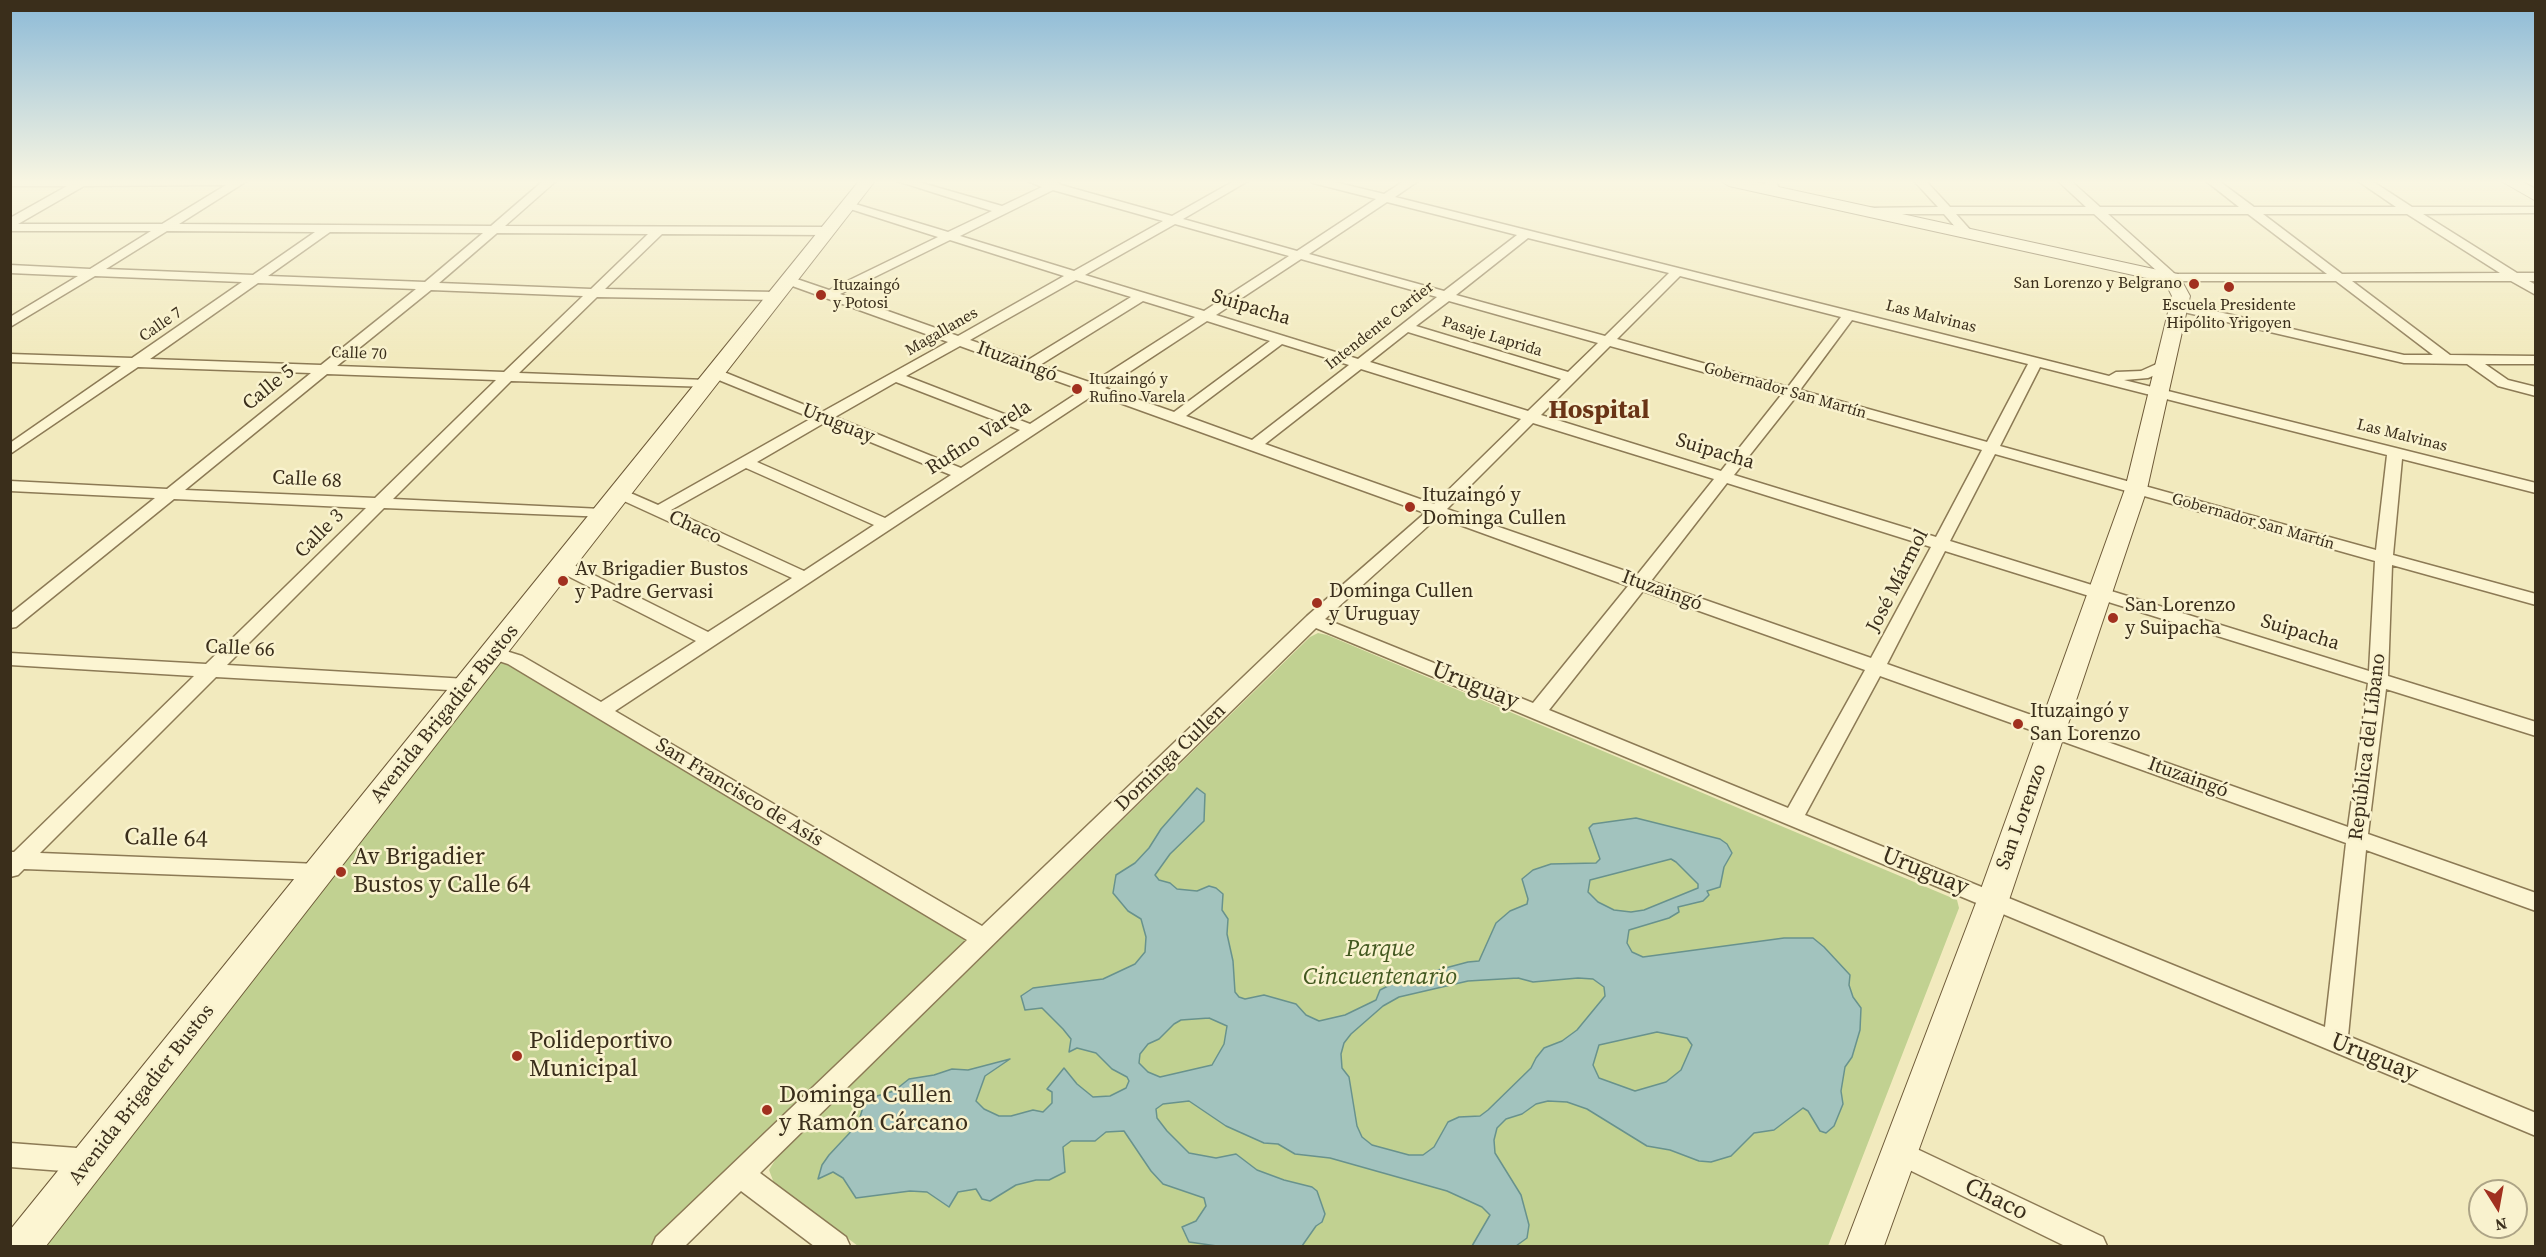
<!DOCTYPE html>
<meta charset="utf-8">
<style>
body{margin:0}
#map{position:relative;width:2546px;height:1257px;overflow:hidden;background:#f2eabe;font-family:"Source Serif 4",serif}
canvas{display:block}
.frame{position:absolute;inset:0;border:12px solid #3a2e1b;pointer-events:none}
.north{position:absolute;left:2468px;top:1179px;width:60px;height:60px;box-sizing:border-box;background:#f9f2ce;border:2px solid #ada486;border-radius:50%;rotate:169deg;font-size:16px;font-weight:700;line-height:24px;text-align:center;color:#3a2e1b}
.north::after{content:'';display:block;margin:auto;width:21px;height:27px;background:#a1301f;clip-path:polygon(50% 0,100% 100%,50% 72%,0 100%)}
</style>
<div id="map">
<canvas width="2546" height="1257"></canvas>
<div class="frame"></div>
<div class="north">N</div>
</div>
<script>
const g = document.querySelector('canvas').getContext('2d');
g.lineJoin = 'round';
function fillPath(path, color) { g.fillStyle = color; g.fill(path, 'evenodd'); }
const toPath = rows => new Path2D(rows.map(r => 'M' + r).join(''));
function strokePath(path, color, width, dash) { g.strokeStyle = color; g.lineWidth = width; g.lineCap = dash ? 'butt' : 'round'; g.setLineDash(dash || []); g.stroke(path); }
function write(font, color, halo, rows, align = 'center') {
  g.font = font + ' "Source Serif 4",serif'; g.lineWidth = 5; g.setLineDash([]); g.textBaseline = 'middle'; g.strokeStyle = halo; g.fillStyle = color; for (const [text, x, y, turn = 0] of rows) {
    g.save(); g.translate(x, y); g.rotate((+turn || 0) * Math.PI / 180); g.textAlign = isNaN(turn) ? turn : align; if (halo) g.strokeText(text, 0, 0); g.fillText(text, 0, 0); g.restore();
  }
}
const green = toPath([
 [1318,633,1327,635,1957,900,1959,908,1828,1246,858,1246,774,1183,769,1170,777,1157,1310,637],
 [493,653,983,938,666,1246,22,1246]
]);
const water = toPath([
 [1197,788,1205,794,1204,821,1170,854,1155,875,1159,880,1170,883,1177,889,1197,891,1209,886,1216,888,1223,894,1222,910,1228,919,1227,934,1233,961,1235,992,1239,997,1245,999,1264,995,1296,1004,1306,1015,1319,1021,1345,1015,1376,1000,1380,990,1400,980,1468,962,1479,961,1496,923,1510,911,1527,904,1528,899,1522,879,1533,870,1551,864,1596,863,1600,859,1589,828,1593,824,1636,818,1720,839,1727,844,1732,853,1724,867,1720,887,1707,891,1709,895,1703,901,1678,907,1679,912,1669,918,1629,930,1627,943,1632,952,1643,957,1784,938,1813,938,1824,947,1850,975,1849,985,1853,997,1861,1008,1860,1030,1852,1057,1845,1067,1841,1091,1843,1104,1834,1126,1826,1133,1820,1131,1808,1111,1803,1108,1774,1130,1754,1133,1731,1156,1711,1162,1699,1161,1670,1150,1647,1146,1587,1109,1567,1102,1548,1101,1536,1104,1522,1114,1506,1119,1497,1128,1494,1140,1495,1153,1521,1195,1529,1225,1527,1238,1516,1246,1472,1246,1490,1215,1482,1207,1447,1191,1330,1158,1295,1154,1278,1144,1264,1143,1226,1126,1189,1101,1163,1104,1156,1109,1157,1118,1167,1131,1189,1153,1216,1158,1236,1154,1257,1170,1284,1180,1312,1187,1317,1191,1325,1214,1322,1222,1316,1226,1302,1246,1217,1246,1189,1242,1182,1227,1196,1221,1206,1206,1204,1198,1163,1184,1151,1171,1124,1131,1106,1132,1095,1141,1071,1141,1063,1147,1065,1172,1049,1180,1036,1180,1016,1185,990,1201,982,1199,976,1189,958,1192,949,1207,927,1192,910,1191,856,1198,843,1178,833,1172,818,1179,822,1165,829,1155,858,1124,863,1107,877,1096,894,1091,909,1079,934,1075,952,1069,968,1070,1010,1059,985,1076,976,1101,984,1109,999,1116,1011,1116,1033,1110,1043,1112,1052,1103,1052,1092,1047,1089,1064,1068,1077,1084,1093,1097,1110,1096,1126,1088,1129,1081,1127,1077,1112,1069,1096,1053,1077,1048,1069,1052,1071,1039,1063,1029,1042,1008,1025,1010,1021,996,1033,988,1103,979,1135,964,1145,952,1146,937,1141,919,1128,911,1113,893,1116,875,1135,863,1149,848,1161,829,1197,788],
 [1671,859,1676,862,1698,884,1698,888,1644,910,1631,912,1614,910,1598,902,1588,892,1590,880,1671,859],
 [1518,978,1533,982,1578,978,1593,979,1604,987,1605,996,1577,1030,1562,1041,1544,1048,1536,1058,1531,1068,1488,1110,1480,1116,1459,1117,1448,1122,1434,1147,1423,1155,1409,1155,1372,1145,1362,1137,1357,1126,1349,1077,1342,1068,1341,1054,1344,1043,1351,1034,1383,1006,1399,997,1468,981,1518,978],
 [1209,1018,1227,1026,1224,1044,1212,1065,1160,1077,1148,1072,1139,1063,1140,1054,1148,1044,1159,1039,1174,1024,1181,1020,1209,1018],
 [1657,1032,1687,1038,1692,1045,1681,1070,1666,1082,1635,1091,1599,1078,1593,1065,1599,1045,1657,1032]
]);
const street = toPath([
 [10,181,247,181,179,224,491,226,543,181,556,181,505,226,827,227,833,231,827,235,662,234,605,289,776,292,782,296,776,300,597,297,519,373,706,380,711,381,713,384,711,387,511,381,393,499,602,509,610,514,608,517,384,508,227,665,467,679,474,681,476,685,474,689,467,691,216,677,40,853,319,864,327,866,330,872,327,878,319,880,24,869,18,875,10,877,10,852,14,852,194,676,10,665,10,653,206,664,366,508,174,499,16,627,10,628,10,614,155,498,10,491,10,481,167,489,311,373,138,367,10,454,10,443,121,366,10,362,10,354,132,358,242,282,95,276,10,327,10,317,78,276,10,273,10,265,90,269,151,231,10,231,10,218,67,186,10,186,10,181],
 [226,185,162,224,18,224,84,186,226,185],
 [167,231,315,232,253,275,106,269,167,231],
 [330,232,483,233,425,282,268,276,330,232],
 [497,233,648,234,591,289,439,283,497,233],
 [258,283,416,289,321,365,150,359,258,283],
 [431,290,583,296,504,372,337,366,431,290],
 [327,374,496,380,375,498,185,490,327,374],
 [897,181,915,181,1002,206,1042,187,1028,181,1057,181,1061,185,1172,216,1234,181,1248,181,1183,219,1297,251,1376,199,1313,183,1311,181,1330,181,1384,194,1404,181,1418,181,1395,197,2109,376,2116,372,2141,371,2161,362,2171,362,2173,365,2171,368,2148,378,2124,380,2536,483,2536,493,2402,459,2393,555,2536,594,2536,605,2392,565,2388,676,2536,722,2536,736,2386,689,2368,834,2536,893,2536,911,2366,850,2348,1036,2536,1113,2536,1136,1316,628,760,1173,846,1237,850,1246,814,1246,741,1191,685,1246,652,1246,656,1237,967,940,508,664,487,657,484,653,487,649,493,647,522,656,601,702,696,641,556,570,553,566,556,562,568,562,708,632,792,578,613,496,611,493,619,488,658,505,812,418,709,376,707,373,709,370,719,370,822,412,948,342,784,283,782,280,788,276,829,290,938,237,844,207,844,203,852,203,948,232,992,211,897,181],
 [1053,190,1163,221,1074,271,960,236,1053,190],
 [1387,202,1517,235,1444,291,1309,254,1387,202],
 [1175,224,1289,256,1204,311,1085,275,1175,224],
 [1528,238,1669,273,1605,336,1456,295,1528,238],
 [950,240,1064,276,958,336,840,294,950,240],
 [1301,259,1437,297,1358,359,1216,315,1301,259],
 [1680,276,1841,317,1788,387,1617,339,1680,276],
 [1076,280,1131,297,1028,360,970,340,1076,280],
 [1143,301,1195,317,1092,383,1040,365,1143,301],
 [1449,301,1598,343,1568,372,1416,326,1449,301],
 [1852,320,2028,364,1987,442,1800,390,1852,320],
 [1207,321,1270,341,1174,412,1105,388,1207,321],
 [1408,332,1561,379,1528,411,1370,362,1408,332],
 [1282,344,1349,365,1252,440,1186,416,1282,344],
 [960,346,1023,369,1082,390,1030,424,906,376,960,346],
 [1610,346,1782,394,1721,471,1541,415,1610,346],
 [2040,367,2387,455,2376,550,2000,446,2040,367],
 [1361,369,1521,419,1434,504,1265,444,1361,369],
 [896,382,1020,430,961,468,835,417,896,382],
 [1095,394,1425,513,1307,616,982,926,615,711,1095,394],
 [1795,398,1982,450,1936,537,1734,475,1795,398],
 [824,423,951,475,885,518,757,462,824,423],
 [1533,423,1714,479,1637,575,1447,509,1533,423],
 [1995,454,2375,561,2369,671,1950,541,1995,454],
 [746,468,874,525,804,571,671,510,746,468],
 [1727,483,1931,547,1871,658,1651,581,1727,483],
 [1438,517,1628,586,1533,703,1325,619,1438,517],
 [1945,551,2368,683,2348,827,1887,664,1945,551],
 [1643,591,1865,670,1788,808,1549,710,1643,591],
 [1880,676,2346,843,2325,1027,1805,815,1880,676],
 [1764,181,1776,181,1780,191,1778,193,1770,193,1764,181],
 [1914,181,1926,181,1950,207,2086,207,2058,181,2071,181,2100,207,2239,207,2206,181,2219,181,2254,207,2396,207,2358,181,2372,181,2412,207,2536,207,2536,213,2423,214,2517,273,2536,273,2536,281,2529,281,2536,285,2536,295,2511,281,2352,281,2450,355,2536,356,2536,364,2485,364,2508,380,2536,387,2536,396,2498,386,2467,364,2404,363,2175,310,2174,307,2175,304,2180,303,2404,355,2433,355,2336,281,2168,281,2094,214,1956,214,1973,233,1967,237,1963,236,1944,214,1866,214,1860,211,1866,208,1938,207,1914,181],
 [2108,214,2248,214,2327,274,2175,274,2108,214],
 [2263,214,2407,214,2500,273,2342,274,2263,214],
 [1900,1141,2103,1237,2107,1246,2065,1246,1891,1161,1887,1153,1891,1145,1900,1141],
 [10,1143,90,1149,99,1152,103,1161,99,1170,90,1173,10,1167,10,1143]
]);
const secondary = toPath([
 [859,181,875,181,46,1246,10,1246,10,1230,859,181],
 [1721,181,1751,181,2172,273,2178,274,2190,296,2147,489,2009,900,1884,1246,1845,1246,1977,900,2125,489,2172,296,2165,282,1729,186,1721,181],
 [2501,181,2521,181,2536,189,2536,201,2501,181]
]);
const markers = [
 [2194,284,6,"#a1301f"],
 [2229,287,6,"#a1301f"],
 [821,295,6,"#a1301f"],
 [1077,389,6,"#a1301f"],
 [1410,507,6,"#a1301f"],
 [563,581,6,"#a1301f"],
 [1317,603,6,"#a1301f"],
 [2113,618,6,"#a1301f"],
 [2018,724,6,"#a1301f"],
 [341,872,6,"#a1301f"],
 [517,1056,6,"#a1301f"],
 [767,1110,6,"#a1301f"]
];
const farPoinames = [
 ["San Lorenzo y Belgrano",2182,284,"right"],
 ["Ituzaingó",833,286],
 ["y Potosi",833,304],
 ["Escuela Presidente",2229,306,"center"],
 ["Hipólito Yrigoyen",2229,324,"center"],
 ["Ituzaingó y",1089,380],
 ["Rufino Varela",1089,398]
];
const farStreetnames = [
 ["Las Malvinas",1931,317,14],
 ["Calle 7",161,325,-35],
 ["Intendente Cartier",1380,326,-38],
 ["Magallanes",942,332,-30],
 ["Pasaje Laprida",1492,337,17],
 ["Calle 70",359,354,2],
 ["Gobernador San Martín",1785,391,16],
 ["Las Malvinas",2402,436,14],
 ["Gobernador San Martín",2253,522,16]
];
const streetNames = [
 ["Suipacha",1251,308,17],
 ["Ituzaingó",1017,362,20],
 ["Calle 5",269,388,-39],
 ["Uruguay",838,424,22],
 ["Rufino Varela",979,438,-33],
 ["Suipacha",1715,452,17],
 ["Calle 68",307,480,3],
 ["Chaco",695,528,24],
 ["Calle 3",320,534,-45],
 ["José Mármol",1898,581,-63],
 ["Ituzaingó",1662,591,20],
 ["Suipacha",2300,633,17],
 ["Calle 66",240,649,3],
 ["Avenida Brigadier Bustos",445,714,-51],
 ["República del Líbano",2368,747,-83],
 ["Dominga Cullen",1171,758,-44],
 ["Ituzaingó",2188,778,20],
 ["San Francisco de Asís",739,793,31],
 ["San Lorenzo",2022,817,-70],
 ["Avenida Brigadier Bustos",142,1095,-52]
];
const poiNames = [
 ["Ituzaingó y",1422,496],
 ["Dominga Cullen",1422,519],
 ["Av Brigadier Bustos",575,570],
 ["y Padre Gervasi",575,593],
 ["Dominga Cullen",1329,592],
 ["y Uruguay",1329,615],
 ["San Lorenzo",2125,606],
 ["y Suipacha",2125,629],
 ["Ituzaingó y",2030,712],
 ["San Lorenzo",2030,735]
];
const nearStreetnames = [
 ["Uruguay",1475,686,22],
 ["Calle 64",166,839,2],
 ["Uruguay",1925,872,22],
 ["Uruguay",2374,1058,22],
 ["Chaco",1996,1200,26]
];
const nearPoinames = [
 ["Av Brigadier",353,858],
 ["Bustos y Calle 64",353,886],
 ["Polideportivo",529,1042],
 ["Municipal",529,1070],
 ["Dominga Cullen",779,1096],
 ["y Ramón Cárcano",779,1124]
];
const nearParknames = [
 ["Parque",1380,950],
 ["Cincuentenario",1380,978]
];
const districtNames = [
 ["Hospital",1599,411]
];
fillPath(green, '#c1d191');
fillPath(water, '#a2c3be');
strokePath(water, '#68928d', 1.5);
strokePath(street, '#8c7a55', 3);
strokePath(secondary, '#6e5a38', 2);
fillPath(street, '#fcf5d2');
fillPath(secondary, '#fcf5d2');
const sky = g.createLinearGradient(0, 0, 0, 357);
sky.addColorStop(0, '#8cbad7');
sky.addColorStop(0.51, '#f9f6e2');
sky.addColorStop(1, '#f9f6e200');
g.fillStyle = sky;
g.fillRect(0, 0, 2546, 357);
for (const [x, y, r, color] of markers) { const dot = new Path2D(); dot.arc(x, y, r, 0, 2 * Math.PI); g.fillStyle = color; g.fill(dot); strokePath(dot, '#f9f2ce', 2); }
write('16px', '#3a2e1b', '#f9f2ce', farPoinames, 'left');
write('16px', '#3a2e1b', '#f9f2ce', farStreetnames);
write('20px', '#3a2e1b', '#f9f2ce', streetNames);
write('20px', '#3a2e1b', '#f9f2ce', poiNames, 'left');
write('24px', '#3a2e1b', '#f9f2ce', nearStreetnames);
write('24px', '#3a2e1b', '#f9f2ce', nearPoinames, 'left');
write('italic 24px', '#425820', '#f9f2ce', nearParknames);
write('bold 26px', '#6a3416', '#f9f2ce', districtNames);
</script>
